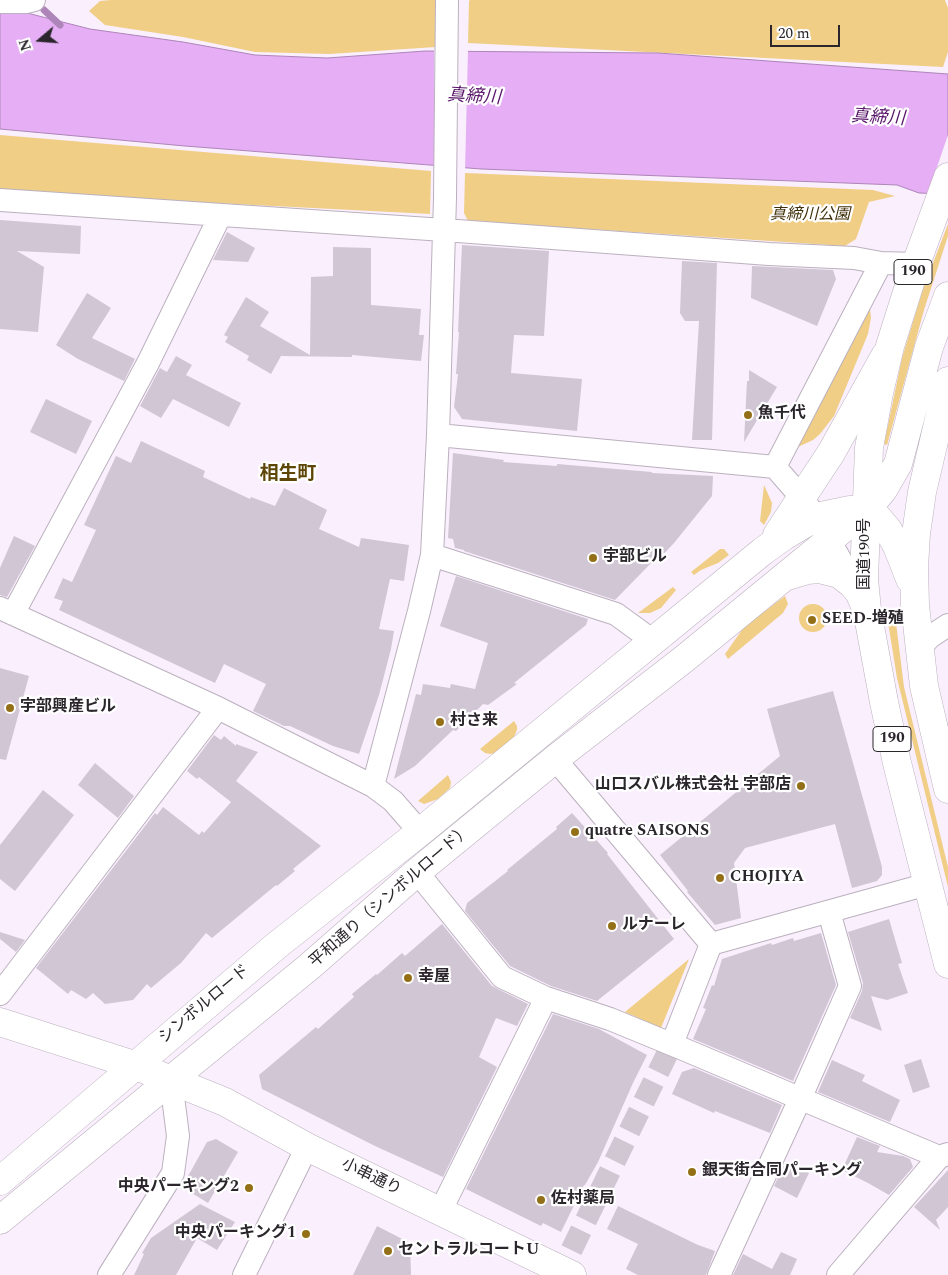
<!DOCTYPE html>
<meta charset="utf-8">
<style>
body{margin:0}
#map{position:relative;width:948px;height:1275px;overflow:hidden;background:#faeffd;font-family:Spectral,serif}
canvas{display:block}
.north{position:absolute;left:15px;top:15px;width:50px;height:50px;-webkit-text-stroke:4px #fff;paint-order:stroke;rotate:252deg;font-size:14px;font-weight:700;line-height:20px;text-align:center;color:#2a262b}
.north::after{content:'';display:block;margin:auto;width:18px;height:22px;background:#2a262b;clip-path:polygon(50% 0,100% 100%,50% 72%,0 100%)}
.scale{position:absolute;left:770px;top:25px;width:70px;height:22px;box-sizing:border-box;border:2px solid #2a262b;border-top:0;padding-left:6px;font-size:15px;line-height:18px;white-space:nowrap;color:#2a262b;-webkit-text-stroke:4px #fff;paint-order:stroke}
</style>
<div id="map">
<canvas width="948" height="1275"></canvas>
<div class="north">N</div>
<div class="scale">20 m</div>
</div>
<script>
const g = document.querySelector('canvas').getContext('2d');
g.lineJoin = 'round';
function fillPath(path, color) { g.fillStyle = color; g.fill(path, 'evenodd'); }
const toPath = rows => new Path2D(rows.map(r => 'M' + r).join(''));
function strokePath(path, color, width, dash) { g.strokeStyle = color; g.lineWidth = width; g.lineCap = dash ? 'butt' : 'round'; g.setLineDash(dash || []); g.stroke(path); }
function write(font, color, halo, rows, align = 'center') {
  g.font = font + ' Spectral,"Noto Sans JP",serif'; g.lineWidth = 4.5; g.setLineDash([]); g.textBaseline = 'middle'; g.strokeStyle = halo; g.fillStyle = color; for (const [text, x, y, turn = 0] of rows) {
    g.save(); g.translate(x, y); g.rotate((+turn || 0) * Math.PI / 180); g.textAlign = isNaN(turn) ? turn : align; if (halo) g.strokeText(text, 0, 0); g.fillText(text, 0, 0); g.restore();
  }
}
const green = toPath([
 [111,0,439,0,436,47,329,54,255,52,183,37,105,25,89,11,100,1],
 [470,0,945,0,948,8,948,52,943,67,468,43,469,1],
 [0,135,431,171,430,214,0,192],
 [465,173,873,190,895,196,869,202,856,239,845,246,468,221,464,213],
 [948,224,948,236,924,310,887,445,884,444,902,358,923,289],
 [868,309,870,310,871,318,868,334,834,416,820,434,813,440,798,447,796,446,833,380],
 [764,485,772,503,771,512,764,525,760,521],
 [720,549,724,549,729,555,718,563,701,570,694,575,691,572],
 [673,587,676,590,661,608,650,613,638,613],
 [785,596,788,604,783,613,728,659,725,654,744,627],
 '799 618a14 14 0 1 1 28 0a14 14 0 1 1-28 0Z',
 [895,615,904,687,948,867,948,887,897,678,887,616],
 [514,721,517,726,517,730,514,737,495,753,490,754,485,753,480,749],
 [448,775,451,782,450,788,438,799,424,804,418,801],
 [689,959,661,1028,625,1012]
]);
const water = toPath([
 [0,13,27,13,90,29,183,42,255,55,327,58,425,51,658,53,948,74,948,194,919,193,897,185,481,169,185,146,0,129,0,13]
]);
const pier = toPath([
 [434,49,468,50,465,171,434,168],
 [948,135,948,197,927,196]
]);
const stream = toPath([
 [44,10,60,25]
]);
const building = toPath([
 [0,220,81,226,80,254,17,251,44,267,38,332,0,329],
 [227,232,255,248,248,262,213,260],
 [462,245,549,251,544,336,514,335,511,373,582,379,577,431,462,419,454,407,458,374,456,374,459,332,458,332],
 [333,247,371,248,371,305,421,309,419,335,424,335,421,361,352,355,352,357,281,356,271,374,247,360,249,356,225,342,228,337,224,335,246,297,269,312,260,326,310,355,311,277,333,276],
 [682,261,717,263,712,440,692,440,699,321,685,321,680,313],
 [752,266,833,270,836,279,817,326,751,298],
 [87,293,111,308,92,338,135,359,124,381,78,359,56,345],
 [176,356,192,365,186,375,241,403,229,427,173,399,161,418,140,406,160,368,167,372],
 [749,370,777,387,744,442,747,381,749,381],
 [46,399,92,421,76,454,30,432],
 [141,441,205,471,203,477,250,499,251,497,275,506,284,488,327,510,319,529,359,547,361,538,409,545,404,581,390,579,379,629,394,631,391,649,379,695,359,754,333,746,290,726,284,726,253,711,266,684,224,664,215,683,59,610,63,601,54,598,63,578,72,582,96,530,84,525,116,456,131,463],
 [453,453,504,460,503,462,557,466,557,464,652,472,652,473,713,476,712,496,674,543,660,558,658,556,615,600,464,551,464,550,455,548,453,539,448,538],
 [14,536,35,546,7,597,0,595,0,568],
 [456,576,588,619,586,625,514,683,517,684,488,705,483,704,456,731,453,730,415,766,394,779,416,694,421,695,423,684,450,688,451,684,475,689,488,643,440,626],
 [0,668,29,676,6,760,0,759],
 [833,691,882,867,882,875,877,881,852,888,835,824,745,848,734,863,741,918,715,925,687,892,688,891,660,855,780,756,767,709],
 [214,735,221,740,224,736,236,746,236,744,258,752,236,781,321,846,293,869,295,871,277,886,276,885,212,938,206,933,181,963,151,988,147,984,133,1000,105,1004,93,993,86,999,71,990,68,994,36,968,155,813,157,815,163,807,199,835,202,831,204,833,231,802,199,777,197,779,187,771],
 [95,763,134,796,118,818,78,785],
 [43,790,74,815,15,891,0,879,0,845],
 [572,813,608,853,607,854,674,939,597,1001,551,986,510,966,465,911,467,903,508,871,507,870,557,829,556,827],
 [889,919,902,963,898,964,908,993,887,1000,871,996,882,1031,850,1018,862,991,863,983,848,932],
 [442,924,492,986,528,1004,517,1026,496,1018,479,1057,497,1067,443,1177,375,1146,262,1089,259,1075,316,1027,318,1029,354,997,352,994,376,974,377,975,402,953,405,956],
 [0,932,25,940,16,952,0,939],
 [821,933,836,985,793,1081,693,1039,706,1009,703,1008,712,985,714,986,722,959,771,943,772,945,793,938,794,941],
 [553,1014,599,1029,647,1055,633,1083,598,1162,585,1185,584,1185,561,1232,543,1223,541,1226,466,1189],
 [921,1059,930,1087,913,1093,904,1065],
 [832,1060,865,1075,862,1081,900,1100,890,1122,818,1092],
 [694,1068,782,1105,770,1133,715,1111,714,1113,672,1094,682,1072],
 [857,1137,880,1146,877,1152,903,1156,910,1159,913,1167,889,1195,868,1183,842,1170],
 [216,1139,238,1152,208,1203,182,1187,207,1142],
 [786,1161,809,1173,797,1198,774,1186],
 [948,1170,948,1207,936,1220,940,1230,914,1207],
 [200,1204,235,1222,217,1250,197,1238,176,1275,134,1275,144,1254,142,1253,151,1238],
 [618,1206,698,1245,715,1251,706,1275,638,1275,626,1269,638,1244,607,1229],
 [377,1226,410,1243,411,1275,353,1275],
 [781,1252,797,1259,790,1275,733,1275,743,1254,772,1269]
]);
const streetTunnel = toPath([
 [550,1275,570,1253,672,1044]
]);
const street = toPath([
 [0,2,26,2,34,0],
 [0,200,444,230,769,254,854,258,881,263,916,264],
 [438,435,775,467,802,498,816,517,856,587],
 [775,467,881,263],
 [432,555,616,614,653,641],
 [0,608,218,708,373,786,393,801,420,832],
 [13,614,148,363,220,216],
 [919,649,930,637,948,625],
 [555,759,711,944],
 [373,786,419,611,432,555,438,435,445,198,447,0],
 [417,872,502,977,546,998,610,1019,683,1049,939,1157,948,1154],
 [711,944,928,884],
 [0,994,218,708],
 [672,1044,711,944],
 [440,1212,546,998],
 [109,1275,173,1173,178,1136,171,1081],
 [244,1275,307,1147],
 [719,1275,800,1099,850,986,829,912],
 [838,1275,939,1157]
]);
const secondary = toPath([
 [777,535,831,453,885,356],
 [787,576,807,570,819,569,839,574,852,584,859,592,867,610],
 [0,1022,134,1065,225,1102,307,1147,572,1275],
 [0,1181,276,946,420,832,763,551,784,536,816,517,850,510,866,510],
 [0,1220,310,966,417,872,555,759,684,659,866,510]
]);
const highway = toPath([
 [948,177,916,264,890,346,879,393,869,448,864,579,867,610,884,702,897,763,948,964],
 [948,381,922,492,916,534,914,567,915,605,924,686,948,789],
 [866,510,883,490,898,464,929,347,948,296],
 [866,510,878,518,888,530,897,546,910,579]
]);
const markers = [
 [748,415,5,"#937017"],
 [593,558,5,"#937017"],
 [812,620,5,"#937017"],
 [10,708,5,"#937017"],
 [440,722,5,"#937017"],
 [801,786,5,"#937017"],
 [575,832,5,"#937017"],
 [720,878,5,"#937017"],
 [612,926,5,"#937017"],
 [408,978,5,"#937017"],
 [692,1172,5,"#937017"],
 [249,1188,5,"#937017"],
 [541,1200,5,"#937017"],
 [306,1234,5,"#937017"],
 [388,1251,5,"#937017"]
];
const shields = [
 [913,272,38],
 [892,739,38]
];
const shieldNames = [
 ["190",913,272],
 ["190",892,739]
];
const parkNames = [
 ["真締川公園",810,216]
];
const poiNames = [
 ["魚千代",758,415],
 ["宇部ビル",603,558],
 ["SEED-増殖",822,620],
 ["宇部興産ビル",20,708],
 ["村さ来",450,722],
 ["山口スバル株式会社 宇部店",791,786,"right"],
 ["quatre SAISONS",585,832],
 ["CHOJIYA",730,878],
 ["ルナーレ",622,926],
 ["幸屋",418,978],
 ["銀天街合同パーキング",702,1172],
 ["中央パーキング2",239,1188,"right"],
 ["佐村薬局",551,1200],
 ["中央パーキング1",296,1234,"right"],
 ["セントラルコートU",398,1251]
];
const streetNames = [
 ["国道190号",866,554,-90],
 ["平和通り（シンボルロード）",391,897,-41],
 ["シンボルロード",205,1005,-40],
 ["小串通り",371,1178,26]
];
const waterNames = [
 ["真締川",474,98,3],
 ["真締川",878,119,3]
];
const quarterNames = [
 ["相生町",288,475]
];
fillPath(green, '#f0ce86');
fillPath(water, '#e5aef5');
strokePath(water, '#ad85b8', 1);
fillPath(pier, '#faeffd');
strokePath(stream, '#ad85b8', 7);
fillPath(building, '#d1c6d4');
strokePath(streetTunnel, '#d0c7d3', 22, [22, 11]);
strokePath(street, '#bbb1be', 24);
strokePath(secondary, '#bbb1be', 29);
strokePath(highway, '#bbb1be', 29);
strokePath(street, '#fff', 22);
strokePath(secondary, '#fff', 28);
strokePath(highway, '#fff', 28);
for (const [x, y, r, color] of markers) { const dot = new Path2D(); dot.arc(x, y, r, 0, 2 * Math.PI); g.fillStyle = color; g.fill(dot); strokePath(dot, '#fff', 2); }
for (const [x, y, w] of shields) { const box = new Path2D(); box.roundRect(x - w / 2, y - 12.5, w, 25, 4); g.fillStyle = '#fff'; g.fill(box); strokePath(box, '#2a262b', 1); }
write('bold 15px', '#2a262b', null, shieldNames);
write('italic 16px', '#41310b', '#fff', parkNames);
write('bold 16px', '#2a262b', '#fff', poiNames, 'left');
write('16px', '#2a262b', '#fff', streetNames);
write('italic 18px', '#571468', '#fff', waterNames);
write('bold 19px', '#5d4606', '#fff', quarterNames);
</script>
